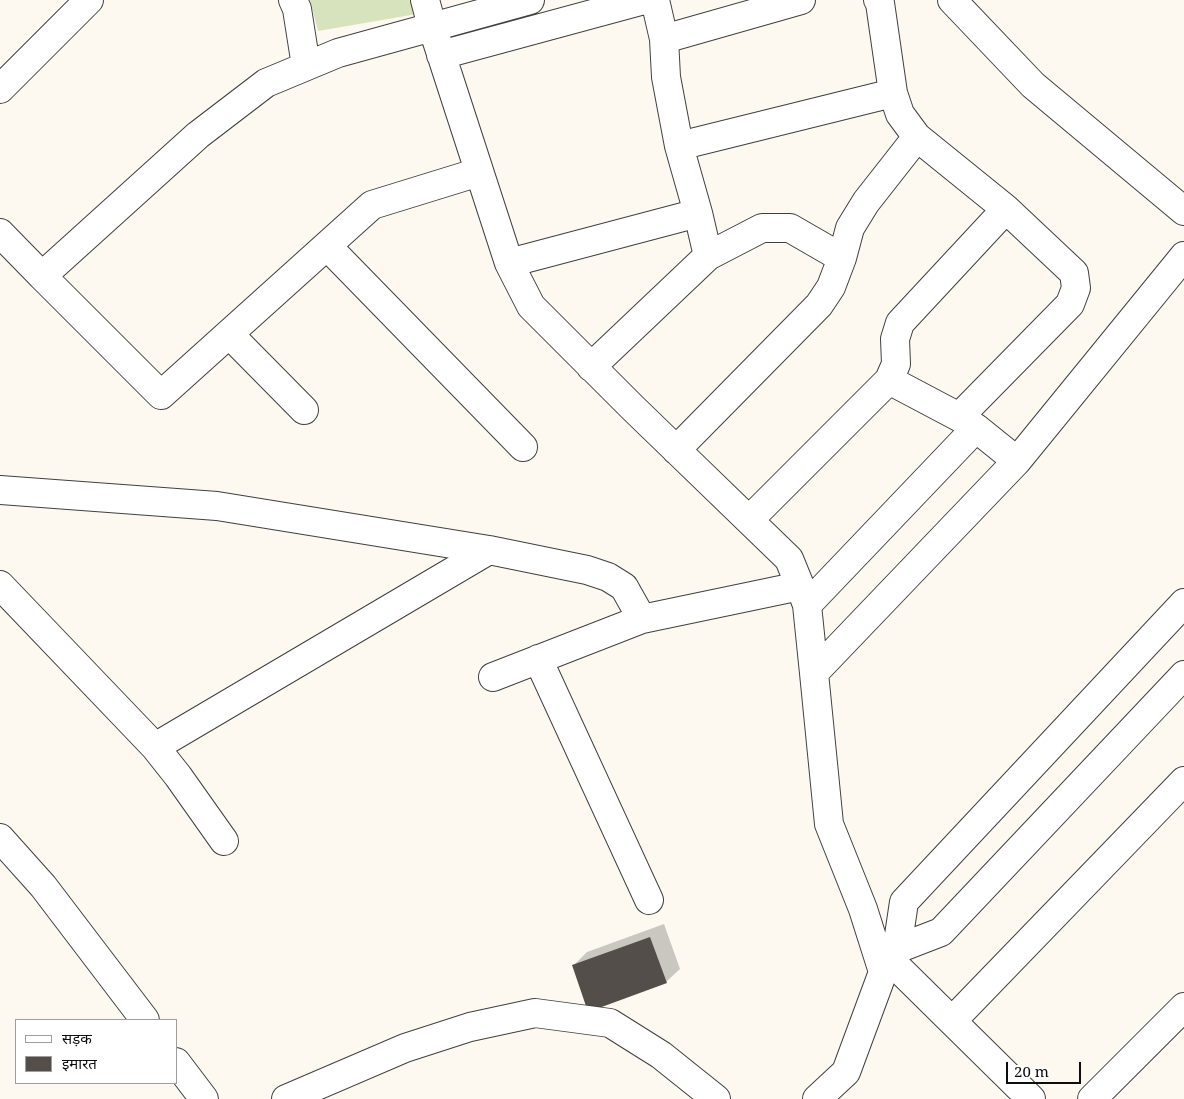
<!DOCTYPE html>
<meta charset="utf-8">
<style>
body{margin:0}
#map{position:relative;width:1184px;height:1099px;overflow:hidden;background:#fdf9f0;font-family:"Noto Serif","Noto Sans Devanagari",serif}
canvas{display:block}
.legend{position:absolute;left:15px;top:1019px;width:162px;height:65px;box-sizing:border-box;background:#fff;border:1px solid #9e9e9e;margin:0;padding:6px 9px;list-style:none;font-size:15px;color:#0d0d0d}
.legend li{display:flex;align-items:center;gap:10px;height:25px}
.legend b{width:25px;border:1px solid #9e9e9e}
.scale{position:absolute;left:1006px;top:1062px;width:75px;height:22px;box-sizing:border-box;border:2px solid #0d0d0d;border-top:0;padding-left:6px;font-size:15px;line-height:18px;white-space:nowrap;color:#0d0d0d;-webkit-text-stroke:4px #fff;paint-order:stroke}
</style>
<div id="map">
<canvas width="1184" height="1099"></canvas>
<ul class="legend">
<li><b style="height:6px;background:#fff"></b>सड़क</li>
<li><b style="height:14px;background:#544e4b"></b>इमारत</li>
</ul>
<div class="scale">20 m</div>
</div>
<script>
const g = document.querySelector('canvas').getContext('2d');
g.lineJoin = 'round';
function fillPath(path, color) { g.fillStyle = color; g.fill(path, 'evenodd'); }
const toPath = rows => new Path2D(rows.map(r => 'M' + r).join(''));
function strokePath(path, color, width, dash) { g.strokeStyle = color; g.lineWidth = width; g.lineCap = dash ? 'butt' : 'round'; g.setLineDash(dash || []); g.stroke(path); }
const green = toPath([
 [310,0,413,0,417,14,318,31]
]);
const shadow = toPath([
 [664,924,680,969,666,982,573,966,587,952]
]);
const building = toPath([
 [650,937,667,983,588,1012,572,965]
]);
const minor = toPath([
 [293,0,297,9,306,66],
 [425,0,432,26,509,263,531,306,633,408,789,559,800,586],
 [655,0,664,39,666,77,679,146,698,213],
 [952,0,1033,85,1184,211],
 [664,39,801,0],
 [441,55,644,0],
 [0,89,89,0],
 [893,93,900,114,917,137,1006,209,1074,273,1076,288,1070,304,959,417],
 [679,146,893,93,880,3,878,0],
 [0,233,42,276,198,135,266,83,338,53,530,0],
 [327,246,523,447],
 [708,256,762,228,790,228,842,258,850,228,866,202,917,137],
 [509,263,698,213,708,256,591,367],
 [42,276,161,395,372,205,479,172],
 [229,334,304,410],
 [889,380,959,417,976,428,1017,461],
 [676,450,819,305,831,287,842,258],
 [0,490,217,506,489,550],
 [749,520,889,380,896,364,895,339,900,323,1006,209],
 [0,585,155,747,178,776,224,841],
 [807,605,976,428],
 [538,659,649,900],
 [493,677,642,619],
 [155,747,489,550,587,570,608,577,624,587,642,619,800,586,807,605,814,673],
 [0,838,43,886,145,1020],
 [897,949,941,932,1184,675],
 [890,960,1031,1099],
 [883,972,863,909,829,824,814,673,1017,461,1184,256],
 [952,1021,1184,781],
 [176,1062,204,1099],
 [286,1099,405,1048,470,1027,535,1013,610,1023,661,1055,716,1099],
 [817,1099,846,1072,883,972,897,949,904,902,1184,603],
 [1092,1099,1184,1007]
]);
fillPath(green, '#d6e3bd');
fillPath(shadow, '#0003');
fillPath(building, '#544e4b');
strokePath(minor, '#404040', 30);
strokePath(minor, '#fff', 28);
</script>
